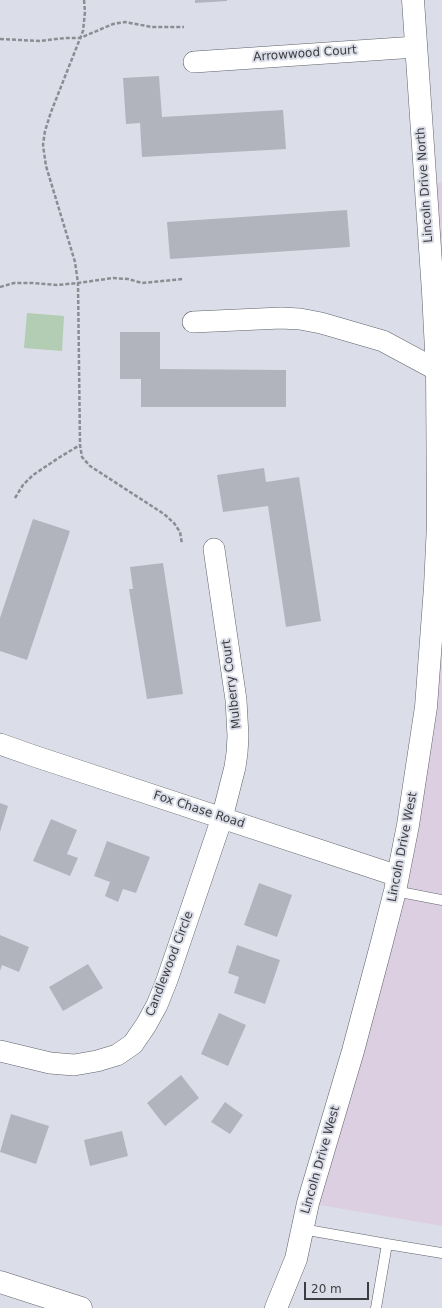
<!DOCTYPE html>
<style>
body{margin:0}
#map{position:relative;width:442px;height:1308px;overflow:hidden;background:#dbdee8;font-family:"DejaVu Sans",sans-serif}
canvas{display:block}
.scale{position:absolute;left:304px;top:1282px;width:65px;height:18px;box-sizing:border-box;border:2px solid #3c3d40;border-top:0;padding-left:5px;font-size:12px;line-height:14px;white-space:nowrap;color:#3c3d40;-webkit-text-stroke:3px #dbdee8;paint-order:stroke}
</style>
<div id="map">
<canvas width="442" height="1308"></canvas>
<div class="scale">20 m</div>
</div>
<script>
const g = document.querySelector('canvas').getContext('2d');
g.lineJoin = 'round';
function fillPath(path, color) { g.fillStyle = color; g.fill(path, 'evenodd'); }
const toPath = rows => new Path2D(rows.map(r => 'M' + r).join(''));
function strokePath(path, color, width, dash) { g.strokeStyle = color; g.lineWidth = width; g.lineCap = dash ? 'butt' : 'round'; g.setLineDash(dash || []); g.stroke(path); }
function write(font, color, halo, rows, align = 'center') {
  g.font = font + ' "DejaVu Sans",sans-serif'; g.lineWidth = 4; g.setLineDash([]); g.textBaseline = 'middle'; g.strokeStyle = halo; g.fillStyle = color; for (const [text, x, y, turn = 0] of rows) {
    g.save(); g.translate(x, y); g.rotate((+turn || 0) * Math.PI / 180); g.textAlign = isNaN(turn) ? turn : align; if (halo) g.strokeText(text, 0, 0); g.fillText(text, 0, 0); g.restore();
  }
}
const commercial = toPath([
 [426,181,442,183,442,1226,308,1203,368,998,431,647]
]);
const green = toPath([
 [27,313,64,316,62,351,24,348]
]);
const building = toPath([
 [195,0,227,0,227,1,195,3],
 [159,76,162,117,283,110,286,149,142,157,140,123,126,124,123,78],
 [347,210,350,247,170,259,167,222],
 [120,332,160,332,160,369,286,370,286,407,141,407,141,379,120,379],
 [264,468,266,482,299,477,321,621,286,627,268,506,223,512,217,475],
 [33,519,70,531,27,660,0,651,0,618],
 [163,563,183,694,147,699,129,589,133,589,130,567],
 [0,803,8,806,0,832],
 [51,819,77,830,67,854,78,858,70,876,33,861],
 [107,841,150,857,136,893,123,889,118,902,105,896,110,882,94,876],
 [259,883,292,895,277,937,244,925],
 [0,935,29,947,19,972,2,965,0,971],
 [237,945,280,960,265,1004,234,993,239,977,228,973],
 [88,964,103,988,63,1011,49,987],
 [219,1013,246,1025,228,1066,201,1054],
 [181,1075,199,1098,165,1126,147,1103],
 [225,1102,243,1115,230,1134,211,1122],
 [11,1114,49,1126,36,1164,0,1152],
 [122,1131,128,1156,90,1166,84,1140]
]);
const path = toPath([
 [84,0,85,12,83,31,51,112,45,131,43,145,46,166,75,262,78,283,80,445,82,457,90,466,164,514,174,523,180,532,182,544],
 [0,39,40,41,65,38,80,38,113,24,125,22,152,27,184,27],
 [0,287,14,283,32,283,57,285,78,283,113,278,128,279,142,283,183,279],
 [15,498,23,485,33,475,60,457,80,445]
]);
const service = toPath([
 [395,891,442,900],
 [302,1229,387,1244],
 [376,1308,387,1244,442,1253]
]);
const minor = toPath([
 [194,62,416,47],
 [193,322,281,318,300,319,321,323,383,341,437,370],
 [0,744,34,756,398,876],
 [0,1051,50,1063,74,1065,97,1061,117,1055,133,1044,146,1025,157,1005,167,980,222,818,235,767,237,753,238,736,236,700,214,549]
]);
const tertiary = toPath([
 [276,1308,296,1259,308,1203,353,1051,382,942,395,891,408,825,426,707,435,587,438,524,437,370,433,292,413,0]
]);
const primary = toPath([
 [0,1282,81,1308]
]);
const streetNames = [
 ["Arrowwood Court",305,54,-4],
 ["Lincoln Drive North",425,185,-94],
 ["Mulberry Court",232,684,-97],
 ["Fox Chase Road",199,810,18],
 ["Lincoln Drive West",403,847,-79],
 ["Candlewood Circle",170,964,-69],
 ["Lincoln Drive West",321,1160,-74]
];
fillPath(commercial, '#ddcfe2');
fillPath(green, '#b3ccb4');
fillPath(building, '#b1b4bd');
strokePath(service, '#5e6169', 11);
strokePath(minor, '#5e6169', 22);
strokePath(tertiary, '#5e6169', 23);
strokePath(primary, '#5e6169', 23);
strokePath(path, '#8b8d93', 2.5, [4, 2]);
strokePath(service, '#fff', 10);
strokePath(minor, '#fff', 21);
strokePath(tertiary, '#fff', 22);
strokePath(primary, '#fff', 22);
write('12px', '#3c3d40', '#dbdee8', streetNames);
</script>
